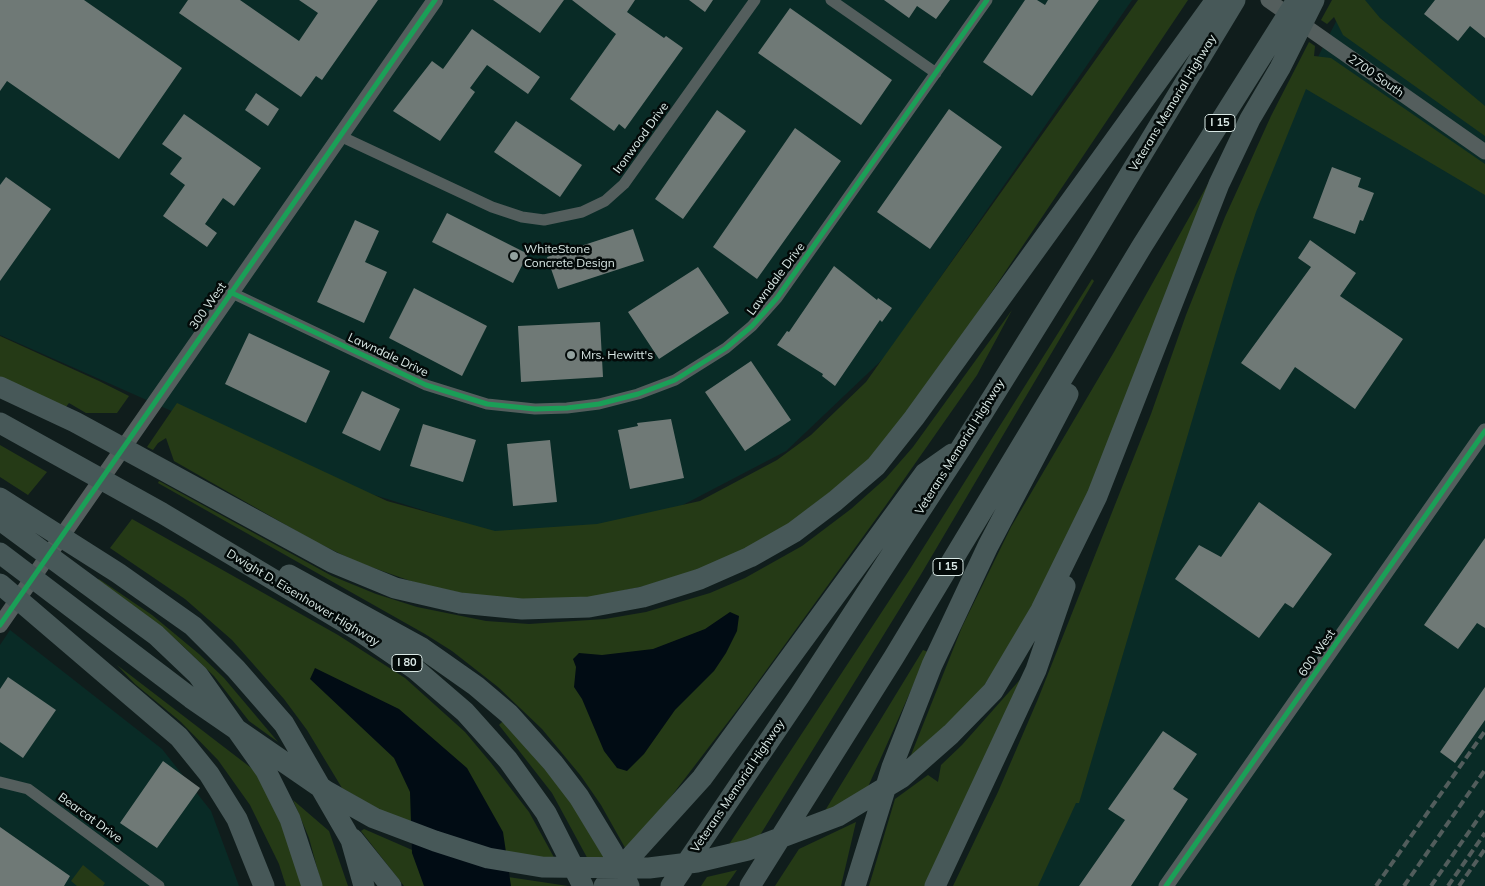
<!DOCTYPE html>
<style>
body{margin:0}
canvas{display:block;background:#101d1c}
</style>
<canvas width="1485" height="886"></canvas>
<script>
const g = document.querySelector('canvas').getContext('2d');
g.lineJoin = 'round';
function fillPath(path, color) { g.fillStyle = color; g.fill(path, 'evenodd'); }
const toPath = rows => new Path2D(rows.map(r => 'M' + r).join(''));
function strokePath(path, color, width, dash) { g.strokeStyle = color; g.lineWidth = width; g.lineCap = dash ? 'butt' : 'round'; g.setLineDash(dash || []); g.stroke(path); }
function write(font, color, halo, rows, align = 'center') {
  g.font = font + ' Mulish,sans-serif'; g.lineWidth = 5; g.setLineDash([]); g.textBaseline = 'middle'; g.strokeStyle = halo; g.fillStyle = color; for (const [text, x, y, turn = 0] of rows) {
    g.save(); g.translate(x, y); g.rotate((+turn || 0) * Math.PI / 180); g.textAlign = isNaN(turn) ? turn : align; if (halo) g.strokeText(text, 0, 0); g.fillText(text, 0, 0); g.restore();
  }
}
const built = toPath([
 [0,0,1132,0,886,356,786,451,633,531,496,533,352,488,167,409,0,335],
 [1347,0,1485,0,1485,886,1010,886,1235,220],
 [10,630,162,749,211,811,239,886,0,886,0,645]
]);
const green = toPath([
 [1138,0,1188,0,917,403,866,464,771,538,674,580,582,599,539,600,476,596,419,584,357,562,314,541,174,461,166,438,158,443,153,450,147,447,177,403,387,501,495,531,597,524,700,501,777,460,811,435,866,382],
 [1332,0,1365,0,1380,18,1485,106,1485,136,1343,35,1334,17,1327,24,1321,20],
 [1309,42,1315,46,1314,56,1331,58,1485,164,1485,195,1306,89,1256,212,1235,275,1079,803,1076,803,1038,886,953,886,998,792,1038,699,1151,414,1186,315,1225,217,1271,116],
 [1214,173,1054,579,978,695,909,760,962,627,1011,527,1114,352],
 [1092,279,1094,281,920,576,757,840,726,849,910,569],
 [1012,310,977,375,886,505,744,701,628,853,601,805,581,776,542,729,498,687,452,651,425,634,158,483,159,481,332,576,376,594,417,607,486,621,529,624,605,619,646,612,710,593,745,578,802,546,851,509,886,478,913,447],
 [0,336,99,381,129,396,117,413,86,413,69,403,65,408,0,377],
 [0,445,47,472,28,495,0,477],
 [132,519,338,635,405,678,465,732,491,763,529,812,556,861,515,855,385,813,342,788,307,730,284,699,232,640,185,599,110,548],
 [99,579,152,615,199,654,224,678,278,742,249,721,214,676,183,646,162,627,98,580],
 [923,650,928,652,867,789,823,814],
 [117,665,263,777,305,886,286,886,279,864,250,805,218,760,181,722,135,684],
 [1025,674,934,886,869,886,895,799,928,775,938,782,941,765,962,745],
 [503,721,562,787,606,858,590,863,552,793,499,725],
 [293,800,329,831,348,886,322,886,309,838],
 [856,822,841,886,775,886,799,849],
 [364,829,419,853,508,877,568,886,404,886,361,831],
 [83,865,105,883,103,886,77,886,71,881],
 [737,870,726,886,701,886,707,877]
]);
const water = toPath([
 [730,612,739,616,737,631,726,653,714,671,675,710,644,754,627,771,617,768,604,751,582,699,574,687,576,667,573,659,579,653,602,655,653,649,705,629],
 [315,668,399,709,467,768,503,832,511,886,424,886,412,853,410,792,394,758,310,679]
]);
const building = toPath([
 [0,0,84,0,182,68,119,159,7,81,0,91],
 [188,0,240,0,299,41,318,13,299,0,378,0,322,80,316,76,301,97,179,13],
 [493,0,564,0,540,33],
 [572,0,635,0,627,12,664,38,666,36,683,48,625,129,619,124,614,131,570,99,616,34],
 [689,0,713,0,705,12],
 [884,0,950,0,936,19,917,6,909,18],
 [1025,0,1037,0,1045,5,1048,0,1099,0,1032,96,983,62],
 [1435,0,1485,0,1485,38,1470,26,1458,41,1424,14],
 [790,8,892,80,861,125,758,53],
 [472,29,540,77,528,94,487,65,470,88,475,92,440,141,393,111,432,61,443,69],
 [256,93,279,109,268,126,245,110],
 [949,109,1002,147,930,249,877,212],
 [717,110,746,131,683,219,655,199],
 [184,114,261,168,234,206,223,198,205,224,217,233,207,247,163,216,185,185,170,174,182,158,162,144],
 [516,121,582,165,560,197,494,152],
 [795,128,841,161,757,279,713,247],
 [1332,167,1361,178,1358,187,1374,193,1363,221,1360,220,1355,234,1313,218],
 [6,177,51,209,0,281,0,185],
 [447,213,528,254,513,283,432,242],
 [355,220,379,231,365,262,387,272,364,323,317,302],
 [633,229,644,261,558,289,547,257],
 [1310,240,1356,273,1340,296,1403,339,1355,409,1295,367,1280,390,1241,363,1311,267,1298,258],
 [834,266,877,300,878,298,892,308,882,322,880,320,835,386,822,376,823,374,777,345,787,331,789,332],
 [698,267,729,313,659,359,628,312],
 [414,288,487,326,462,376,389,338],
 [600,322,603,377,521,382,518,326],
 [249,333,330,371,306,423,225,384],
 [751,361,791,420,745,451,705,392],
 [362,391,400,409,380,451,342,433],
 [671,419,684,478,630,489,618,430,638,426,637,423],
 [423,424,476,440,463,482,410,466],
 [550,440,557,502,513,506,507,444],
 [1259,502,1332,554,1293,608,1285,603,1259,638,1175,579,1199,545,1221,557],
 [1485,538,1485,628,1477,623,1458,649,1424,625],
 [8,677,56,710,23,758,0,742,0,689],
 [1485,687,1485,720,1455,763,1440,752],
 [1163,731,1197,754,1173,789,1188,799,1131,886,1079,886,1125,820,1108,809],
 [163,761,200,788,157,848,120,823],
 [0,827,70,876,64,886,0,886]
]);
const minor = toPath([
 [831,0,936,73],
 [340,136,492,207,522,217,544,220,582,212,605,201,624,184,755,0],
 [230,292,426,385,487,404,535,409,567,408,599,404,638,394,675,380,726,348,752,326,777,298,987,0],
 [0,782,28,789,159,886]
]);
const tertiary = toPath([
 [1268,0,1485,152],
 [1166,886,1485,431]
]);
const secondary = toPath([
 [0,625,435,0]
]);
const motorway = toPath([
 [0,387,75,422,332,562,395,588,460,603,522,609,589,607,643,597,700,579,750,557,794,532,835,501,876,466,914,418,1216,0],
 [0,423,162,513,361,632,415,669,465,712,508,760,546,813,583,886],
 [0,498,118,573,193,626,236,669,284,724,351,840,364,886],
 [0,520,156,635,198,675,266,771,290,819,312,886],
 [0,553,191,698,326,791,374,818,435,841,488,858,542,867,649,868,697,862,748,850,838,816,901,778,951,734,993,691,1041,610,1097,496,1219,184,1250,119,1280,68,1314,0],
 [289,575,422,648,476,686,509,714,553,763,579,797,613,853,629,886],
 [0,584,179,737,209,774,237,819,264,886],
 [353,839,391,886],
 [604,886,702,778,925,473,952,454],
 [671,886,800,695,961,448,1086,247,1235,0],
 [750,886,894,657,1142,246,1297,0],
 [855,886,892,767,932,665,988,546,1068,394],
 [935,886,1036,670,1065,586]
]);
const rail = toPath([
 [1376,886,1485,731],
 [1404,886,1485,770],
 [1431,886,1485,809],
 [1448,886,1485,833],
 [1459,886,1485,849]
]);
const cycleway = toPath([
 [230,292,426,385,487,404,535,409,567,408,599,404,638,394,675,380,726,348,752,326,777,298,987,0],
 [0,625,435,0],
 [1166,886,1485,431]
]);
const markers = [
 [514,256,5,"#93a29f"],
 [571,355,5,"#93a29f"]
];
const shields = [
 [1220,123,30],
 [948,567,30],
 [407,663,30]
];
const shieldNames = [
 ["I 15",1220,123],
 ["I 15",948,567],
 ["I 80",407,663]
];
const streetNames = [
 ["2700 South",1376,76,35],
 ["Veterans Memorial Highway",1173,103,-59],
 ["Ironwood Drive",641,138,-54],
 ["Lawndale Drive",776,279,-53],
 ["300 West",208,306,-55],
 ["Lawndale Drive",388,355,25],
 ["Veterans Memorial Highway",960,447,-58],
 ["Dwight D. Eisenhower Highway",303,598,31],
 ["600 West",1317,653,-55],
 ["Veterans Memorial Highway",738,786,-56],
 ["Bearcat Drive",90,818,36]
];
const poiNames = [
 ["WhiteStone",524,249],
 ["Concrete Design",524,263],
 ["Mrs. Hewitt's",581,355]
];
fillPath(built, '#092b26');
fillPath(green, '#253a16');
fillPath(water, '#010c14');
fillPath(building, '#6f7976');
strokePath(minor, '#545e5d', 11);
strokePath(tertiary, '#545e5d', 15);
strokePath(secondary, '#545e5d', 16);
strokePath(motorway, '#475858', 21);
strokePath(rail, '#525d5c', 4, [8, 4]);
strokePath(cycleway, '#1a9f57', 5);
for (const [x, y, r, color] of markers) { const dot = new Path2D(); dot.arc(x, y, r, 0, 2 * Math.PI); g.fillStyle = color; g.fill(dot); strokePath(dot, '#030a09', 2); }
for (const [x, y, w] of shields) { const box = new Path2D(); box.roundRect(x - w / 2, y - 8.5, w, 17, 4); g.fillStyle = '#030a09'; g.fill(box); strokePath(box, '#dae9e6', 1); }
write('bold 11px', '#dae9e6', null, shieldNames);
write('12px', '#dae9e6', '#030a09', streetNames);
write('12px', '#dae9e6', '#030a09', poiNames, 'left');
</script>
